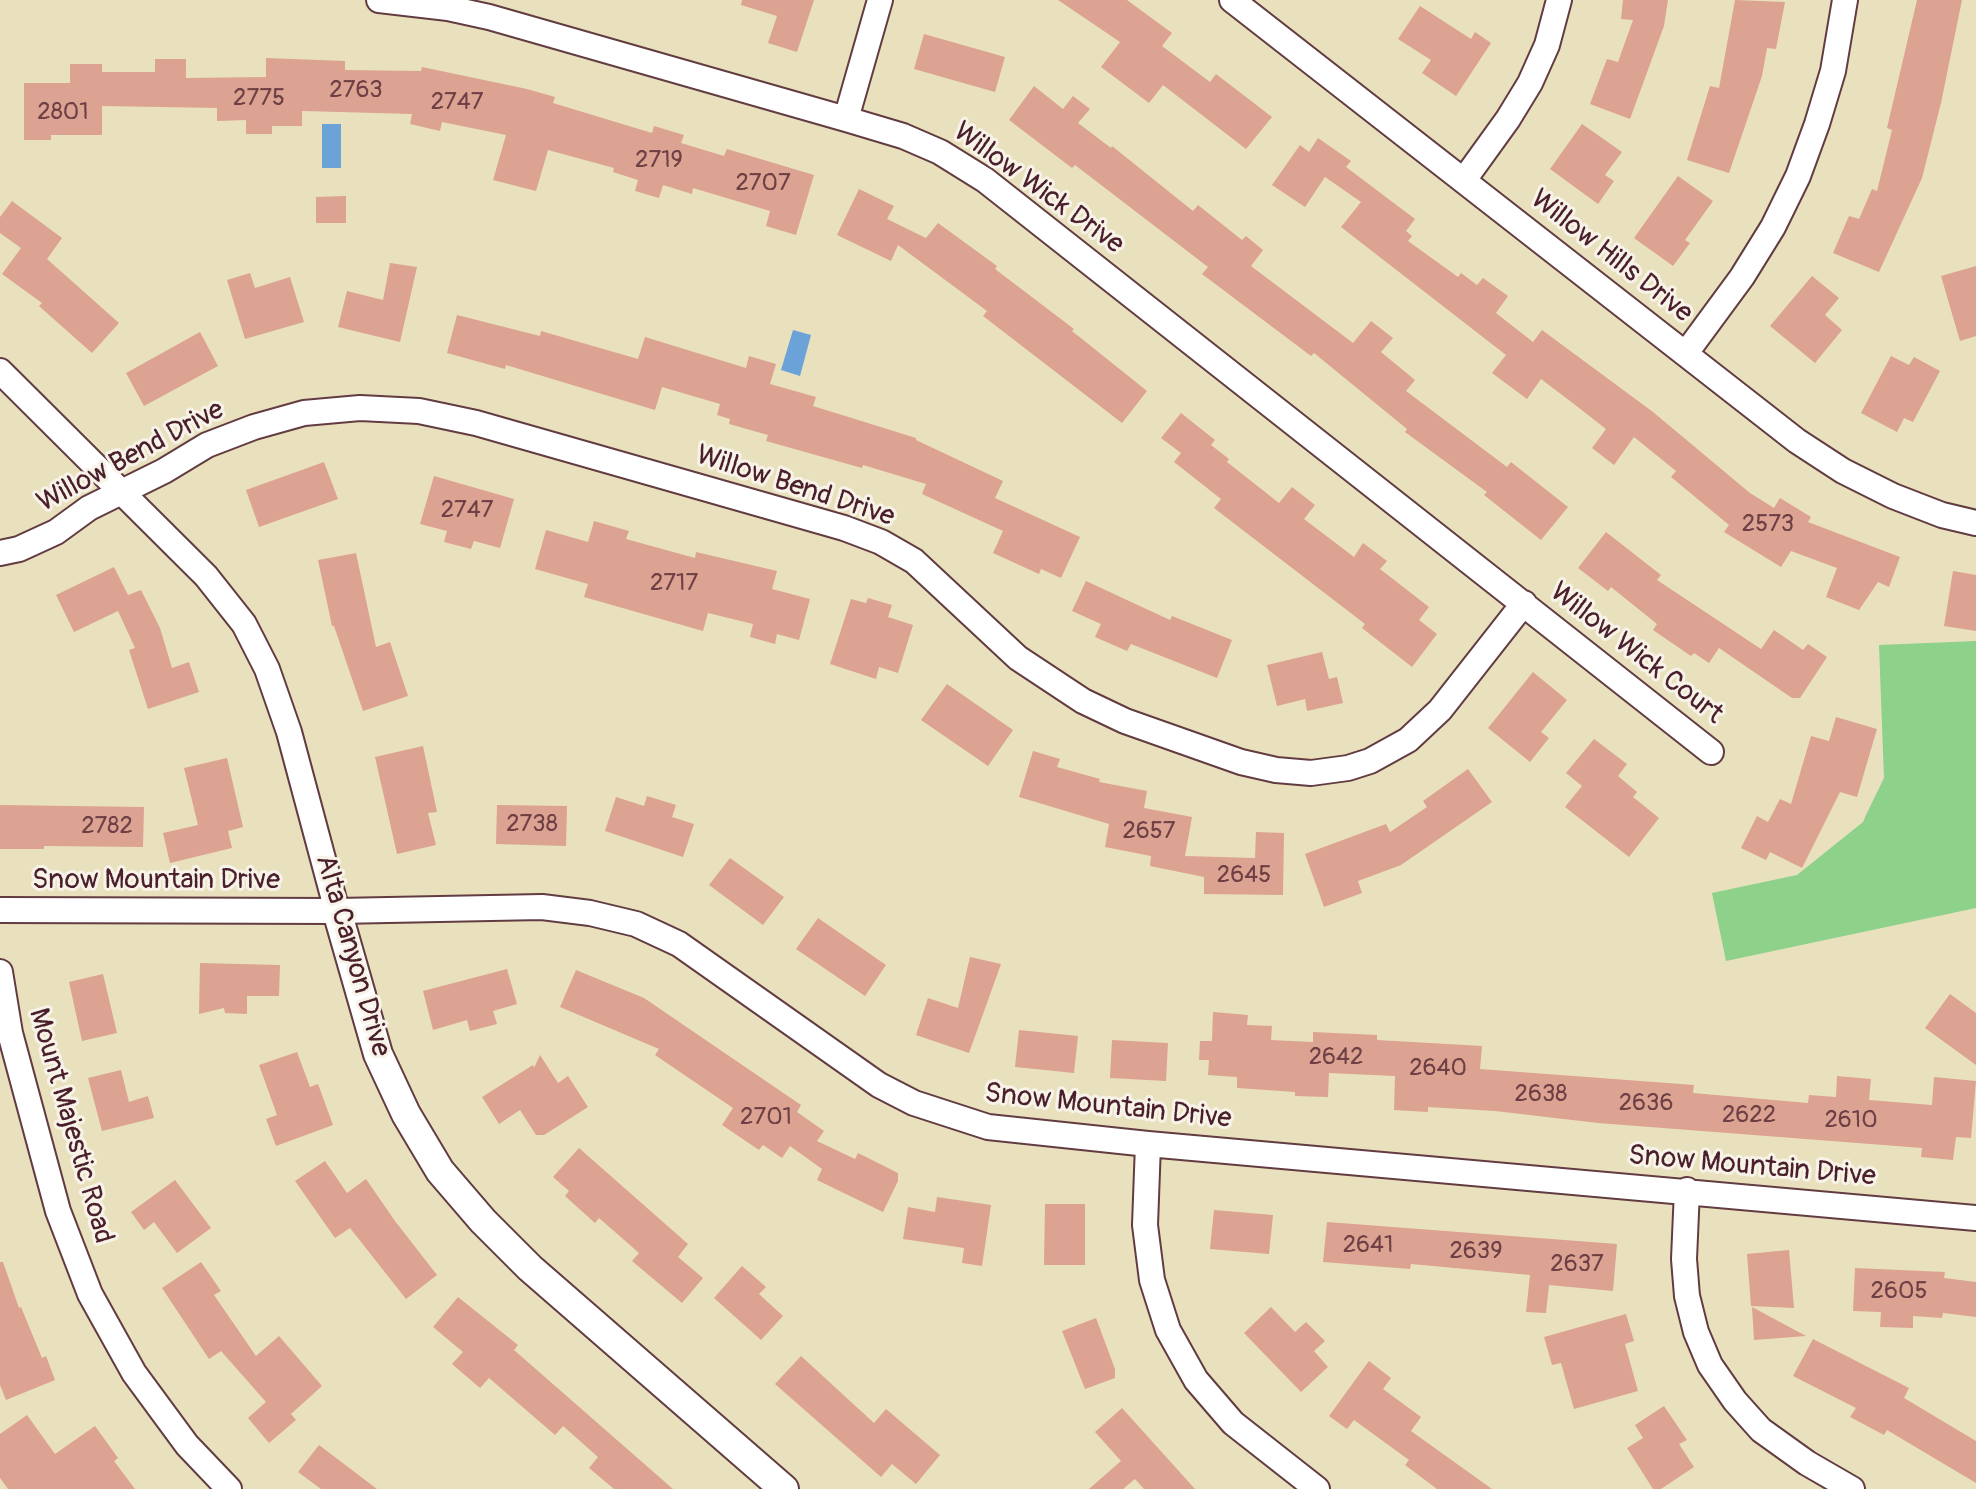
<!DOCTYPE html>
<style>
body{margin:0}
canvas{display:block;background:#e9e0bd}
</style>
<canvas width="1976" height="1489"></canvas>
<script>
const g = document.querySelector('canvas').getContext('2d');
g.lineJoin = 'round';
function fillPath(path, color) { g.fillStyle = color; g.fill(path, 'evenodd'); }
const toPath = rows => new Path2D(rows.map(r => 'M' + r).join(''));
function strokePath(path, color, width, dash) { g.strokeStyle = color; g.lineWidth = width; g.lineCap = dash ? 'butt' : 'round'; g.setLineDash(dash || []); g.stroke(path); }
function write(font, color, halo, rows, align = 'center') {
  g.font = font + ' Pangolin,sans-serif'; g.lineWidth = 6; g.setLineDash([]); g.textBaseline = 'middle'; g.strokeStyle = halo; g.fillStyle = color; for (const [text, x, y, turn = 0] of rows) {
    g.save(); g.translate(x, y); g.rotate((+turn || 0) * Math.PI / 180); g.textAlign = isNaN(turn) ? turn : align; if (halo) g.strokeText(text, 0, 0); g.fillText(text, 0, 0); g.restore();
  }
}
const green = toPath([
 [1976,641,1976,908,1726,961,1712,893,1797,875,1863,822,1866,815,1884,778,1879,645]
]);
const water = toPath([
 [322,124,341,124,341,168,322,168],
 [793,330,811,335,800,376,781,370]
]);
const building = toPath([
 [742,0,814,0,797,52,768,43,777,16,741,5],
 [1058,0,1127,0,1172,33,1162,46,1210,82,1216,74,1272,117,1246,149,1163,85,1149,103,1101,67,1120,42],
 [1623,0,1668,0,1664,26,1630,119,1590,104,1607,59,1618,62,1633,20,1621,19],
 [1735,0,1785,2,1776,49,1767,48,1762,76,1729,173,1687,160,1710,86,1719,88],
 [1917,0,1962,0,1941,103,1922,178,1879,272,1833,253,1849,216,1859,219,1872,189,1877,191,1892,130,1887,128],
 [1420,6,1471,39,1475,32,1491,43,1456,96,1422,73,1431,60,1398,39],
 [924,34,1005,57,995,92,914,69],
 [266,58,345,61,345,70,421,71,422,67,527,89,555,97,553,103,652,133,654,126,684,135,681,143,724,156,727,149,814,175,796,235,766,226,770,211,693,188,692,194,663,185,659,198,635,191,638,180,613,172,614,168,548,150,536,191,493,180,506,135,442,122,440,131,410,124,412,114,302,111,302,126,272,126,272,134,246,134,246,120,217,121,217,108,102,106,102,135,51,135,51,140,24,140,24,83,70,83,70,64,102,64,102,72,155,72,155,59,186,59,186,78,266,77],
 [1034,86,1063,109,1073,96,1090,109,1078,123,1111,148,1112,146,1193,211,1198,205,1242,240,1246,236,1263,250,1251,266,1353,343,1371,321,1393,338,1381,352,1415,380,1406,391,1507,467,1511,462,1568,507,1541,540,1484,495,1487,492,1405,432,1407,429,1314,353,1311,356,1202,274,1208,267,1075,165,1072,168,1009,120],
 [1582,124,1622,152,1605,175,1614,181,1598,204,1550,169],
 [1318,138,1351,161,1346,167,1415,219,1406,231,1412,236,1408,241,1458,277,1461,273,1477,285,1483,278,1508,296,1496,313,1533,342,1542,330,1653,412,1750,493,1774,508,1780,498,1811,517,1808,522,1900,557,1889,587,1878,582,1859,610,1826,597,1837,568,1791,551,1781,567,1724,532,1729,525,1671,477,1676,471,1634,437,1614,465,1592,448,1606,429,1574,404,1541,379,1527,399,1492,373,1506,355,1341,227,1361,202,1325,177,1305,207,1272,185,1300,145,1309,152],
 [1678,176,1713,201,1685,240,1690,243,1673,266,1634,238],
 [859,189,894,206,887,219,926,238,938,223,997,266,995,269,1074,329,1072,331,1147,391,1122,423,983,316,987,311,898,245,891,261,837,235],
 [346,196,346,223,316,223,316,197],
 [12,201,62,238,47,259,119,323,92,353,39,306,42,303,2,274,21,248,0,233,0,217],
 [390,263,417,267,400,342,338,327,347,291,383,300],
 [1976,266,1976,336,1960,341,1941,276],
 [250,273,255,288,290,277,304,322,245,339,227,280],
 [1812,276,1839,298,1825,315,1842,330,1815,363,1770,326],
 [457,315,540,336,541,331,638,359,645,337,746,368,749,356,776,364,770,384,816,397,813,406,916,438,916,440,1003,481,995,498,1080,537,1061,578,1041,569,1039,574,993,553,1003,531,922,494,926,484,863,465,862,468,766,441,768,435,729,424,730,419,717,415,720,404,662,387,655,410,506,365,505,369,447,353],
 [200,332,218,366,144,406,126,373],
 [1891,356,1909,365,1914,357,1940,371,1913,422,1904,418,1897,432,1861,413],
 [1181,413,1215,440,1211,445,1229,459,1227,462,1279,503,1292,487,1315,505,1304,519,1354,557,1363,543,1387,561,1380,569,1429,607,1419,620,1437,634,1412,667,1362,628,1365,624,1214,508,1221,499,1174,462,1181,453,1161,438],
 [324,462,338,499,259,527,246,490],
 [434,476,514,499,500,548,474,541,471,549,444,542,447,531,420,524],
 [594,521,629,531,626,539,695,558,696,552,777,571,772,589,810,599,799,640,777,634,775,644,750,637,753,624,708,613,703,631,584,597,588,584,535,569,546,530,588,542],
 [1606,532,1661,575,1657,580,1761,649,1774,630,1803,650,1808,644,1827,657,1800,698,1792,698,1719,648,1709,663,1694,653,1691,656,1653,630,1657,624,1611,587,1608,591,1578,568],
 [356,553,376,647,390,642,408,696,363,711,334,626,332,626,318,560],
 [114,567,128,595,141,590,160,628,172,668,189,662,199,692,148,709,129,650,135,648,118,611,74,632,56,595],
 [1953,571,1976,575,1976,631,1944,626],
 [1086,581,1170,620,1172,616,1232,640,1217,678,1131,644,1127,651,1095,637,1101,624,1072,611],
 [868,598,892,605,888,617,913,625,898,673,879,667,876,679,830,664,851,599,866,603],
 [1322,652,1329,679,1337,677,1343,703,1307,711,1305,699,1277,706,1267,665],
 [1533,672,1567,700,1541,732,1549,738,1530,762,1488,728],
 [947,684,1013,730,988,766,921,720],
 [1836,717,1877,729,1857,797,1840,792,1802,868,1770,852,1766,860,1741,848,1757,816,1768,822,1780,799,1791,804,1811,736,1829,741],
 [1594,739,1627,764,1618,776,1637,792,1633,797,1659,818,1629,857,1565,807,1582,786,1566,773],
 [423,746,437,812,428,813,436,845,397,854,375,757],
 [1033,751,1060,759,1057,767,1100,779,1099,782,1147,791,1144,808,1192,817,1185,856,1255,858,1256,832,1284,833,1283,895,1204,894,1204,877,1150,866,1151,856,1105,847,1109,824,1019,797],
 [227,758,243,827,228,831,232,848,170,863,163,833,198,825,184,768],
 [1468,769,1492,802,1401,865,1358,881,1362,893,1324,907,1305,854,1386,824,1390,832,1427,807,1423,801],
 [647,796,676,805,672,817,694,824,683,857,605,831,616,797,644,806],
 [0,805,144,807,143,847,44,846,44,849,0,849],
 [497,805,567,806,566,846,496,844],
 [730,858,784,897,763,925,709,885],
 [818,918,886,965,865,996,796,949],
 [970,957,1001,964,969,1053,916,1035,928,998,958,1008],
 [200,963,280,965,279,996,247,996,247,1014,225,1013,224,1008,199,1014],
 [507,969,517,1004,493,1011,497,1024,470,1031,467,1020,433,1030,423,991],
 [576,970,644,998,801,1105,797,1112,824,1131,817,1141,855,1159,858,1153,898,1173,898,1181,883,1212,817,1180,822,1169,790,1146,782,1158,763,1145,759,1150,722,1125,733,1108,655,1055,659,1049,560,1007],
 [103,974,117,1033,82,1041,69,982],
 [1950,994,1976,1013,1976,1065,1925,1028],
 [1213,1012,1248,1015,1247,1025,1272,1026,1271,1040,1313,1042,1313,1032,1377,1035,1377,1040,1482,1046,1480,1069,1694,1085,1693,1093,1808,1103,1809,1095,1836,1097,1837,1076,1871,1079,1869,1100,1932,1105,1934,1077,1976,1081,1971,1138,1956,1137,1953,1160,1921,1157,1922,1148,1598,1123,1495,1111,1428,1107,1428,1112,1394,1110,1395,1076,1329,1073,1328,1097,1295,1096,1295,1092,1237,1088,1237,1077,1208,1075,1209,1060,1199,1060,1200,1041,1212,1041],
 [1019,1030,1078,1036,1074,1073,1015,1067],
 [1112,1040,1168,1043,1166,1081,1110,1078],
 [297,1052,310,1087,318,1084,333,1125,276,1146,266,1119,277,1115,259,1065],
 [540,1055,558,1083,568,1076,588,1107,544,1135,536,1135,520,1110,499,1124,482,1097,533,1065,534,1068],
 [121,1070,129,1102,148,1096,154,1118,102,1131,88,1078],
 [579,1148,688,1244,678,1257,703,1278,682,1303,632,1261,639,1253,599,1218,595,1223,565,1196,569,1191,553,1177],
 [325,1161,347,1193,366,1179,395,1221,437,1275,406,1299,350,1228,335,1238,295,1181],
 [175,1180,211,1228,177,1253,154,1222,144,1230,131,1212],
 [937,1197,991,1205,982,1266,962,1263,964,1248,903,1239,908,1207,935,1212],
 [1045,1204,1085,1204,1085,1265,1044,1265],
 [1214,1210,1273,1215,1269,1254,1210,1249],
 [1327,1222,1617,1244,1613,1291,1549,1285,1546,1313,1526,1312,1530,1275,1411,1264,1410,1269,1323,1262],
 [1789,1250,1794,1308,1751,1306,1747,1254],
 [0,1262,3,1262,19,1308,21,1307,42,1358,46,1356,55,1380,6,1400,0,1385],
 [201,1262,221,1291,214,1295,256,1356,279,1336,322,1386,291,1414,296,1420,269,1443,248,1418,266,1402,221,1351,209,1359,162,1288],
 [742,1266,766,1287,759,1294,783,1316,761,1340,714,1298],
 [1855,1268,1945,1272,1944,1278,1976,1282,1976,1317,1943,1313,1942,1318,1913,1316,1913,1328,1880,1327,1881,1312,1853,1311],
 [458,1297,518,1345,514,1350,673,1489,614,1489,589,1468,598,1457,563,1426,555,1435,489,1378,480,1388,452,1364,463,1352,433,1327],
 [1271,1307,1295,1332,1306,1322,1325,1341,1314,1351,1328,1367,1301,1392,1244,1333],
 [1752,1307,1806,1336,1754,1340],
 [1626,1314,1634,1341,1625,1344,1638,1391,1574,1409,1561,1363,1552,1365,1544,1337],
 [1096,1318,1115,1369,1115,1378,1085,1389,1062,1331],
 [1813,1339,1909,1388,1904,1398,1976,1441,1976,1483,1887,1430,1884,1435,1850,1417,1856,1408,1793,1376],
 [801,1356,874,1423,886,1409,940,1455,916,1484,892,1464,881,1477,775,1384],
 [1369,1361,1391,1378,1383,1389,1421,1417,1411,1431,1492,1489,1437,1489,1405,1465,1409,1460,1354,1420,1347,1429,1329,1416],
 [1664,1406,1687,1440,1679,1444,1694,1467,1661,1489,1653,1489,1627,1448,1643,1438,1635,1425],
 [1122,1408,1195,1489,1144,1489,1135,1479,1123,1489,1089,1489,1121,1461,1095,1432],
 [27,1415,55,1454,95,1426,118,1458,114,1461,135,1489,8,1489,0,1478,0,1434],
 [319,1445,377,1489,321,1489,298,1472]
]);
const minor = toPath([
 [379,0,448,8,489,17,846,119,903,136,940,152,985,180,1711,752],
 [1232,0,1797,441,1843,471,1893,496,1942,515,1976,523],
 [846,119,880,0],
 [1464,180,1508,119,1530,83,1547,45,1559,0],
 [1686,353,1742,277,1773,227,1798,176,1817,124,1833,71,1845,0],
 [0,371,206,576,244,624,267,669,289,732,337,911],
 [0,553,19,549,56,532,89,508,164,471,207,445,254,427,304,413,360,408,419,411,476,423,844,528,881,542,914,561,1018,658,1083,701,1125,721,1241,762,1276,770,1311,773,1348,768,1370,761,1408,740,1440,710,1524,603],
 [0,910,337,911,542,907,590,913,636,924,679,944,879,1085,914,1103,988,1127,1148,1144,1976,1218],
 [0,972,10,1033,58,1211,90,1294,134,1373,187,1445,229,1489],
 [1148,1144,1145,1225,1152,1280,1168,1330,1196,1380,1233,1423,1317,1489],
 [1687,1190,1684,1259,1687,1296,1696,1332,1710,1365,1735,1401,1761,1430,1807,1463,1852,1489]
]);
const tertiary = toPath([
 [337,911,378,1054,406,1114,440,1171,483,1221,530,1268,784,1489]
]);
const numberNames = [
 ["2763",356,91],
 ["2775",259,99],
 ["2747",457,103],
 ["2801",63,113],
 ["2719",659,161],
 ["2707",763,184],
 ["2747",467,511],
 ["2573",1768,525],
 ["2717",674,584],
 ["2738",532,825],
 ["2782",107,827],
 ["2657",1149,832],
 ["2645",1244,876],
 ["2642",1336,1058],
 ["2640",1438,1069],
 ["2638",1541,1095],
 ["2636",1646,1104],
 ["2622",1749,1116],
 ["2701",766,1118],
 ["2610",1851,1121],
 ["2641",1368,1246],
 ["2639",1476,1252],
 ["2637",1577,1265],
 ["2605",1899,1292]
];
const streetNames = [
 ["Willow Wick Drive",1038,189,36],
 ["Willow Hills Drive",1611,257,38],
 ["Willow Bend Drive",131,457,-28],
 ["Willow Bend Drive",795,487,18],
 ["Willow Wick Court",1636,654,38],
 ["Snow Mountain Drive",156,881],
 ["Alta Canyon Drive",352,956,74],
 ["Snow Mountain Drive",1108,1107,6],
 ["Mount Majestic Road",70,1126,74],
 ["Snow Mountain Drive",1752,1167,5]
];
fillPath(green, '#8dd18b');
fillPath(water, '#6ba3d9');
fillPath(building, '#dca392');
strokePath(minor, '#623c41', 28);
strokePath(tertiary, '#623c41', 32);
strokePath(minor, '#fff', 24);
strokePath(tertiary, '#fff', 28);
write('24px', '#6e4045', null, numberNames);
write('28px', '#4a1f2b', '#f7f3e8', streetNames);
</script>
